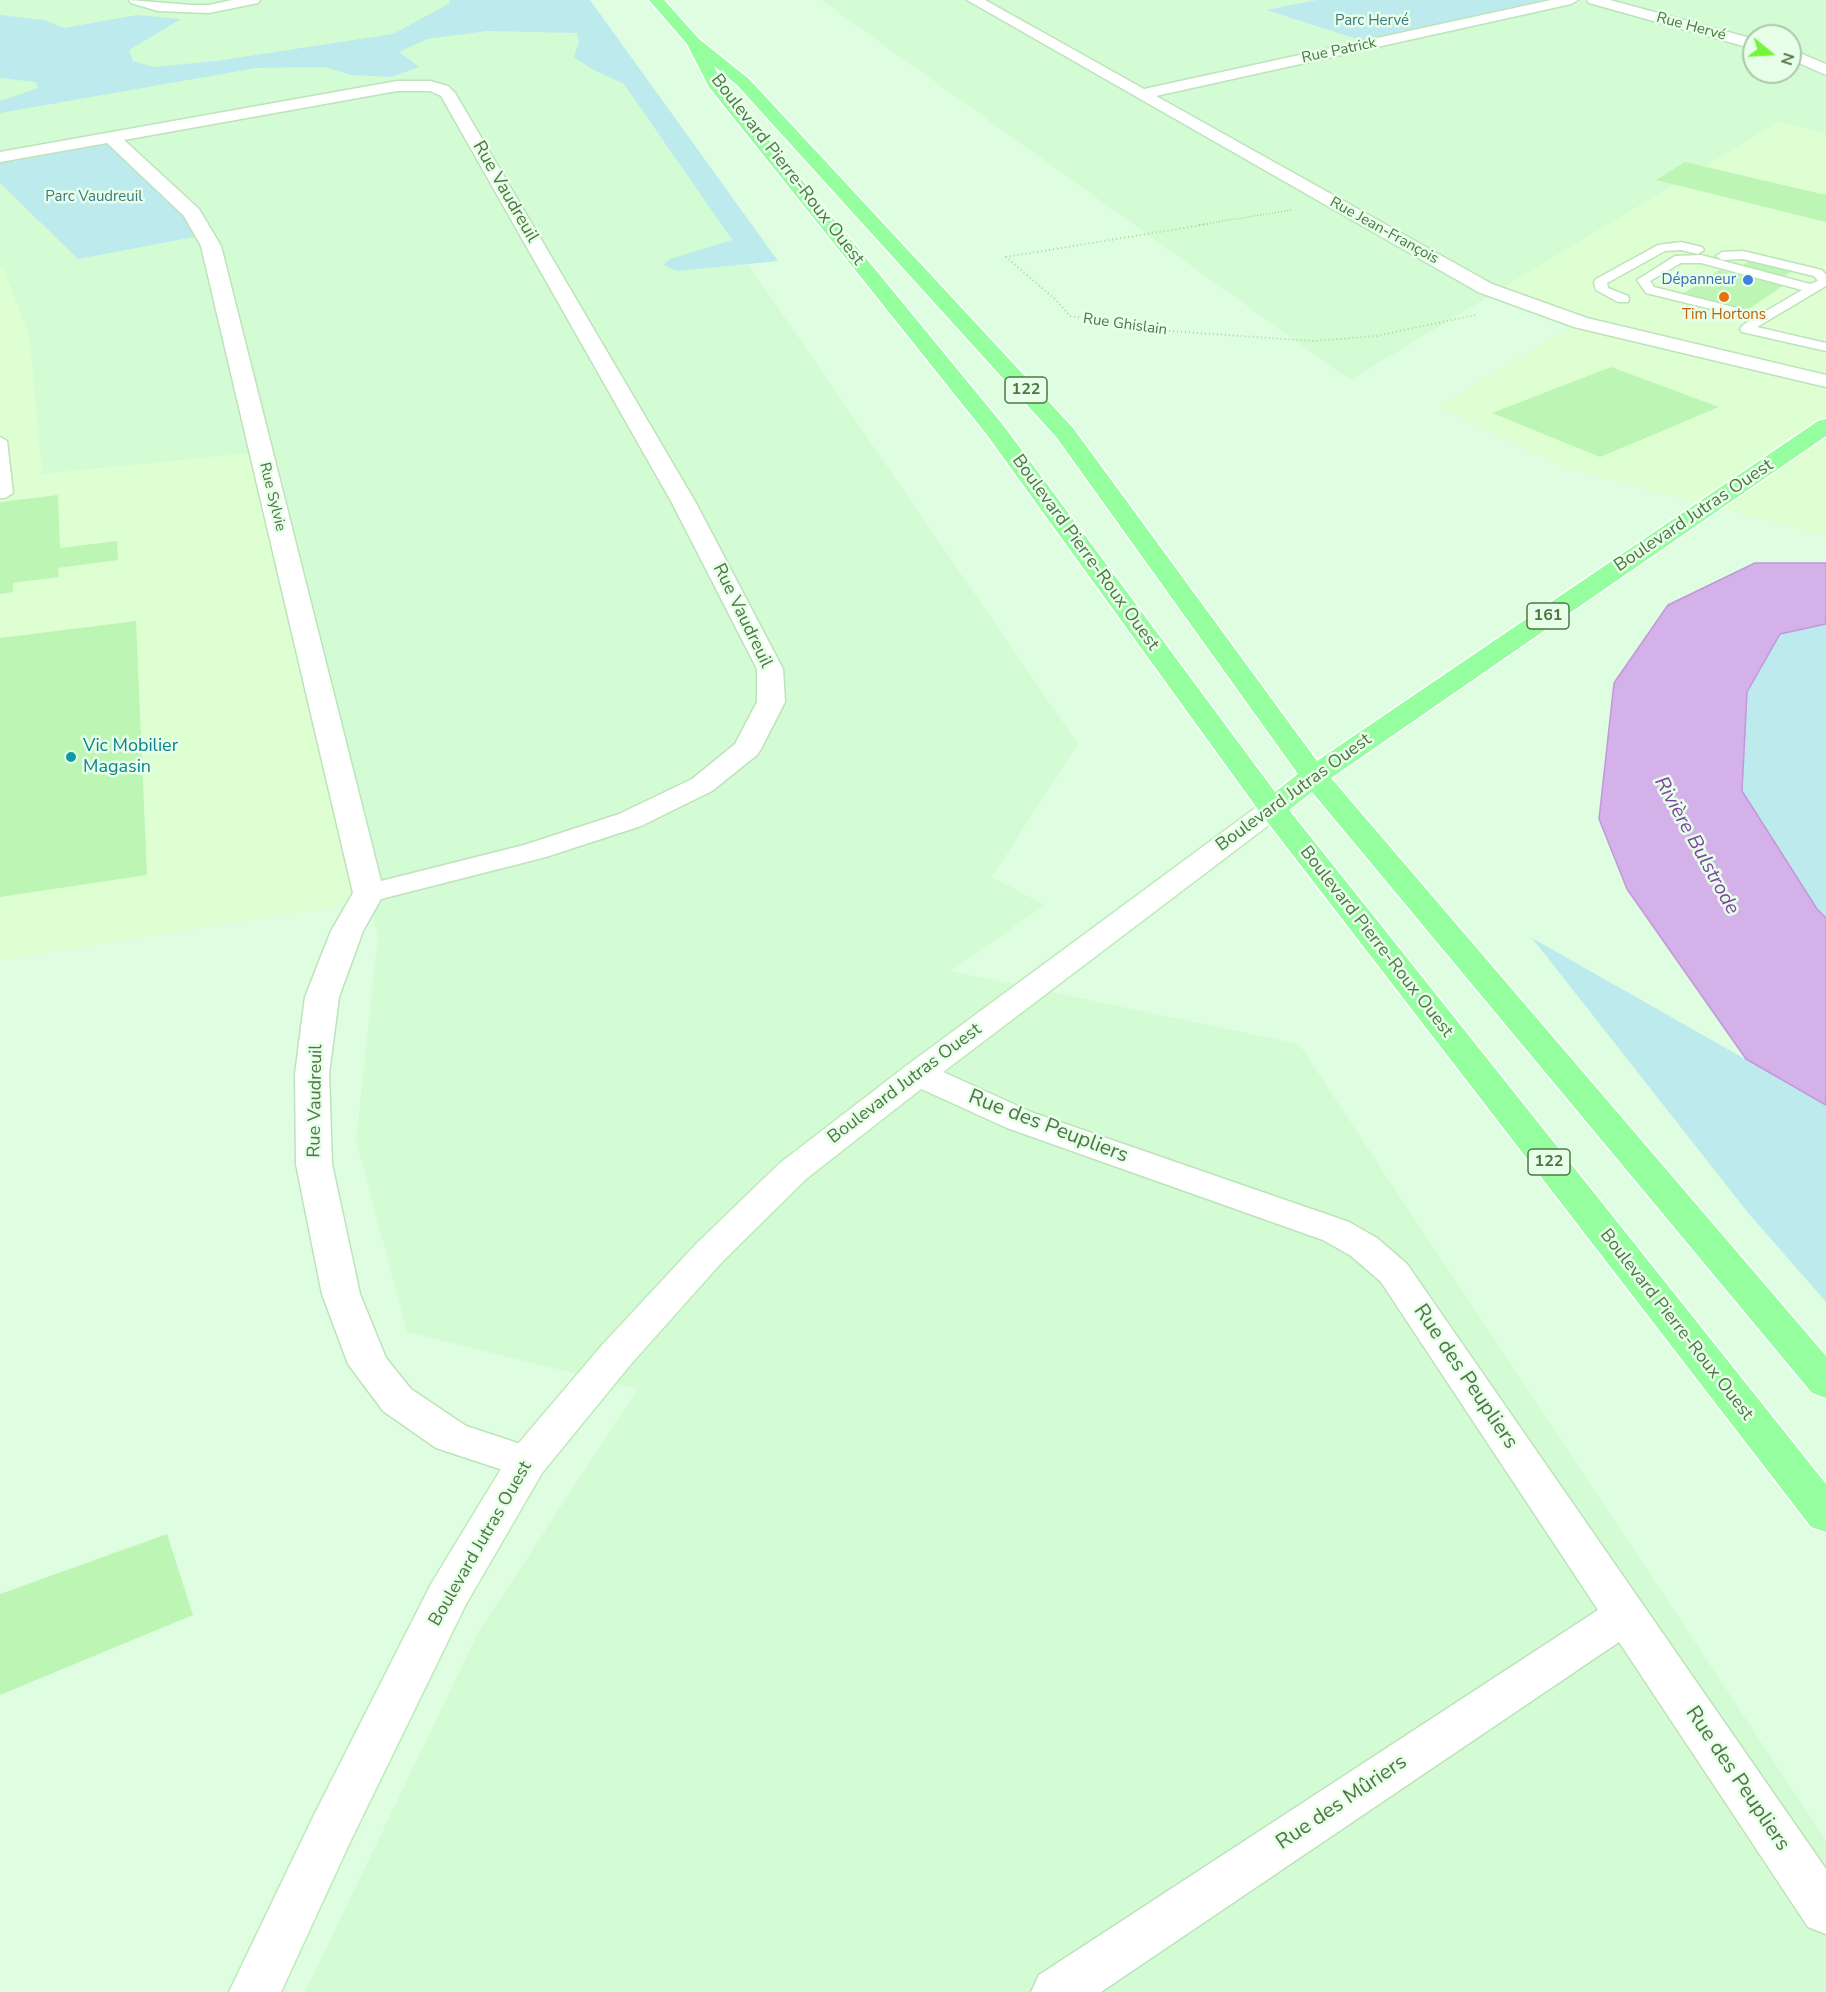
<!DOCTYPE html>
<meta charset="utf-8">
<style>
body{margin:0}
#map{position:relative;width:1826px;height:1992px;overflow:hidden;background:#dffee1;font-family:"Nunito Sans",sans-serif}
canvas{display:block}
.north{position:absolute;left:1742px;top:24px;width:60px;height:60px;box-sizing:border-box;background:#e7ffe9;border:2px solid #aac9a7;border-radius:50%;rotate:108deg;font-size:16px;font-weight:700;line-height:24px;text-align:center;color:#4e7744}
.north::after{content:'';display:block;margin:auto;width:21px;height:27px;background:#73f538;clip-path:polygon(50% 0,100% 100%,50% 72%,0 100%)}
</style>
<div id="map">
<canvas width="1826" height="1992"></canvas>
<div class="north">N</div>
</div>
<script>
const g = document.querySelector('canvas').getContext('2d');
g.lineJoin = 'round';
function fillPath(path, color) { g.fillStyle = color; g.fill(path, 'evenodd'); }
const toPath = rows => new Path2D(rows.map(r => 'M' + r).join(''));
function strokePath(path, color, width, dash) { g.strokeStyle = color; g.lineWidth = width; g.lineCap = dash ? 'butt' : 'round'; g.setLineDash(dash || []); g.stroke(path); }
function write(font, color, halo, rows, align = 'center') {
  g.font = font + ' "Nunito Sans",sans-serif'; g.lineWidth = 5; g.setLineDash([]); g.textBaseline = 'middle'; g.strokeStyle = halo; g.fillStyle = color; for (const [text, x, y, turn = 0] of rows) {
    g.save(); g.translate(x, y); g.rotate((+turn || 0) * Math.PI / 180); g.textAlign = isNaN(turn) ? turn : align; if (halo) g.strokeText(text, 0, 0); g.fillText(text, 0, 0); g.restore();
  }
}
const residential = toPath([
 [0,0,449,0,450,3,373,45,579,18,1078,744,992,877,1045,905,951,971,1299,1044,1826,1840,1826,1992,305,1992,479,1631,638,1389,407,1332,356,1140,378,936,250,454,42,474,29,336,2,266,0,266],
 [821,0,1826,0,1826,134,1779,122,1350,380],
 [1754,36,1790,36,1790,72,1754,72]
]);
const commercial = toPath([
 [1779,122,1826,134,1826,536,1568,469,1438,407,1583,319,1502,288],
 [0,266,2,266,29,336,42,474,250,453,370,901,0,960]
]);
const green = toPath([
 [449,0,590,0,778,261,677,271,663,265,670,259,732,240,624,84,592,69,574,57,579,42,577,33,487,31,427,39,399,52,419,67,391,77,351,75,325,67,256,68,0,113,0,101,38,88,35,82,0,78,0,15,44,20,64,28,137,15,181,19,129,50,133,61,154,67,216,61,393,34,450,3],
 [1317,0,1571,0,1373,44,1266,10],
 [111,137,205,235,78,259,0,183,0,157],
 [1826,624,1826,918,1817,909,1742,791,1747,692,1780,633],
 [1532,938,1826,1105,1826,1302,1749,1214]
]);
const water = toPath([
 [1755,563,1826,563,1826,624,1780,634,1747,692,1742,791,1817,909,1826,918,1826,1105,1746,1059,1627,889,1599,819,1614,683,1668,605,1755,563]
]);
const building = toPath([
 [1685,162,1826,195,1826,222,1656,180],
 [1751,260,1794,270,1782,278,1740,267],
 [1719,270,1784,285,1746,311,1681,295],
 [1611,367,1719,407,1600,457,1492,413],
 [58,495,60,548,117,541,118,560,58,568,59,577,13,583,13,592,0,594,0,502],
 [136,621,147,875,0,897,0,638],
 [167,1534,193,1615,0,1695,0,1594]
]);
const pathFar1 = toPath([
 [1198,225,1292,210]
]);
const path = toPath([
 [1208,224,1006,257,1056,300,1070,316,1156,330,1313,341,1376,336,1475,315]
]);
const lane = toPath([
 [1681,242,1702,247,1704,250,1698,254,1681,250,1665,251,1607,283,1608,288,1628,296,1629,299,1628,302,1618,302,1596,290,1594,282,1596,279,1658,245,1681,242],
 [1743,251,1822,270,1826,275,1826,286,1757,327,1826,343,1826,351,1742,332,1740,329,1742,326,1752,319,1646,293,1637,280,1675,256,1701,255,1810,284,1818,281,1814,276,1743,259,1722,260,1716,256,1722,252,1743,251],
 [1681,263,1701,263,1802,290,1761,314,1654,287,1650,281,1681,263],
 [0,437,7,441,13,493,5,498,0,498,0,437]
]);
const street = toPath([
 [129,0,191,5,209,5,232,0,260,0,258,3,209,13,158,11,131,3,129,0],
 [967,0,985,0,1144,89,1551,0,1578,0,1571,4,1156,96,1492,284,1587,318,1826,375,1826,387,1574,327,1478,292,967,0],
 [1587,0,1610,0,1754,39,1754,49,1589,3,1587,0],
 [1790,49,1826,64,1826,75,1790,59,1790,49],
 [397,81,430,81,448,86,455,93,696,503,783,669,785,702,761,749,757,755,712,791,641,826,546,857,381,899,363,931,339,997,329,1074,332,1164,360,1294,386,1358,411,1389,466,1426,542,1451,548,1462,542,1473,527,1478,436,1448,383,1411,348,1364,322,1294,296,1164,295,1074,305,997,331,931,353,893,201,246,184,216,107,143,0,162,0,152,397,81],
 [397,91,430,91,441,96,672,503,757,669,757,702,735,744,692,779,619,814,524,845,381,881,221,246,199,209,124,140,397,91],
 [918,1063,930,1066,1031,1112,1349,1222,1377,1238,1407,1264,1826,1869,1826,1934,1808,1927,1619,1642,1101,1992,1031,1992,1039,1975,1598,1610,1381,1282,1351,1256,1323,1240,1007,1128,906,1082,901,1074,906,1066,918,1063]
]);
const secondary = toPath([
 [1272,800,1282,803,1287,809,1282,815,930,1082,806,1179,722,1262,631,1364,542,1473,465,1606,351,1840,281,1992,229,1992,314,1815,431,1584,512,1451,603,1344,696,1244,780,1163,906,1066,1262,803,1272,800]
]);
const primary = toPath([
 [649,0,664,0,699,39,749,79,1073,428,1317,761,1818,421,1826,419,1826,436,1331,778,1826,1356,1826,1398,1812,1393,1312,792,1289,810,1826,1484,1826,1532,1811,1527,1262,815,987,435,709,87,687,44,649,0],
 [714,66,737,85,1057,438,1298,774,1275,792,1003,425,722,83,714,66]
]);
const markers = [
 [1748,280,6,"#3f7fe0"],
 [1724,297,6,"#e8710a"],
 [71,757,6,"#0f9aa8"]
];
const farParknames = [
 ["Parc Hervé",1372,21],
 ["Parc Vaudreuil",94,197]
];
const farStreetnames = [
 ["Rue Hervé",1691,27,15],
 ["Rue Patrick",1339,51,-12],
 ["Rue Jean-François",1384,231,29],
 ["Rue Ghislain",1125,325,8],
 ["Rue Sylvie",272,497,76]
];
const farShopnames = [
 ["Dépanneur",1736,280]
];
const farFoodnames = [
 ["Tim Hortons",1724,315]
];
const shields = [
 [1026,390,42],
 [1548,616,42],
 [1549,1162,42]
];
const shieldNames = [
 ["122",1026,390],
 ["161",1548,616],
 ["122",1549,1162]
];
const streetNames = [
 ["Boulevard Pierre-Roux Ouest",787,170,52],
 ["Rue Vaudreuil",505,192,60],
 ["Boulevard Jutras Ouest",1694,516,-34],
 ["Boulevard Pierre-Roux Ouest",1085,553,54],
 ["Rue Vaudreuil",742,616,64],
 ["Boulevard Jutras Ouest",1294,793,-36],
 ["Boulevard Pierre-Roux Ouest",1376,942,52],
 ["Boulevard Jutras Ouest",905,1084,-37],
 ["Rue Vaudreuil",316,1101,-89],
 ["Boulevard Pierre-Roux Ouest",1676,1325,52],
 ["Boulevard Jutras Ouest",481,1544,-60]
];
const cultureNames = [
 ["Vic Mobilier",83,747],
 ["Magasin",83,768]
];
const waterNames = [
 ["Rivière Bulstrode",1696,846,61]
];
const nearStreetnames = [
 ["Rue des Peupliers",1048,1127,21],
 ["Rue des Peupliers",1465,1377,56],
 ["Rue des Peupliers",1737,1779,56],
 ["Rue des Mûriers",1342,1803,-34]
];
fillPath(residential, '#d3fcd4');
fillPath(commercial, '#ddffd2');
fillPath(green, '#bdeaed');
fillPath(water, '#d4b2e9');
strokePath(water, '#c297dc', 1.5);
fillPath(building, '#bdf6b4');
strokePath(lane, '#bde3ba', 3);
strokePath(street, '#bde3ba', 3);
strokePath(secondary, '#bdebba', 3);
strokePath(primary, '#fff', 3);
strokePath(pathFar1, '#a1db97', 1.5, [1, 2]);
strokePath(path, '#a1db97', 2, [1, 3]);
fillPath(lane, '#fff');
fillPath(street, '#fff');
fillPath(secondary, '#fff');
fillPath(primary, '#95ff9f');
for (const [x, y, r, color] of markers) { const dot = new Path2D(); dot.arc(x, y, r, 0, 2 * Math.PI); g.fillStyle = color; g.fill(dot); strokePath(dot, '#e7ffe9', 2); }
write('15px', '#3e7984', '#e7ffe9', farParknames);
write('15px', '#4e7744', '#e7ffe9', farStreetnames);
write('15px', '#366cbe', '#e7ffe9', farShopnames, 'right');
write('15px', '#c56008', '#e7ffe9', farFoodnames);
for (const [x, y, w] of shields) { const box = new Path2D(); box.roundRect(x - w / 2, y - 13, w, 26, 4.5); g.fillStyle = '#e7ffe9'; g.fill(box); strokePath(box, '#4e7744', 1.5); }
write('bold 16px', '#4e7744', null, shieldNames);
write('18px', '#4e7744', '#e7ffe9', streetNames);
write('18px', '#0d838f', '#e7ffe9', cultureNames, 'left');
write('italic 20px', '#7f44a3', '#e7ffe9', waterNames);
write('21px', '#4e7744', '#e7ffe9', nearStreetnames);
</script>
